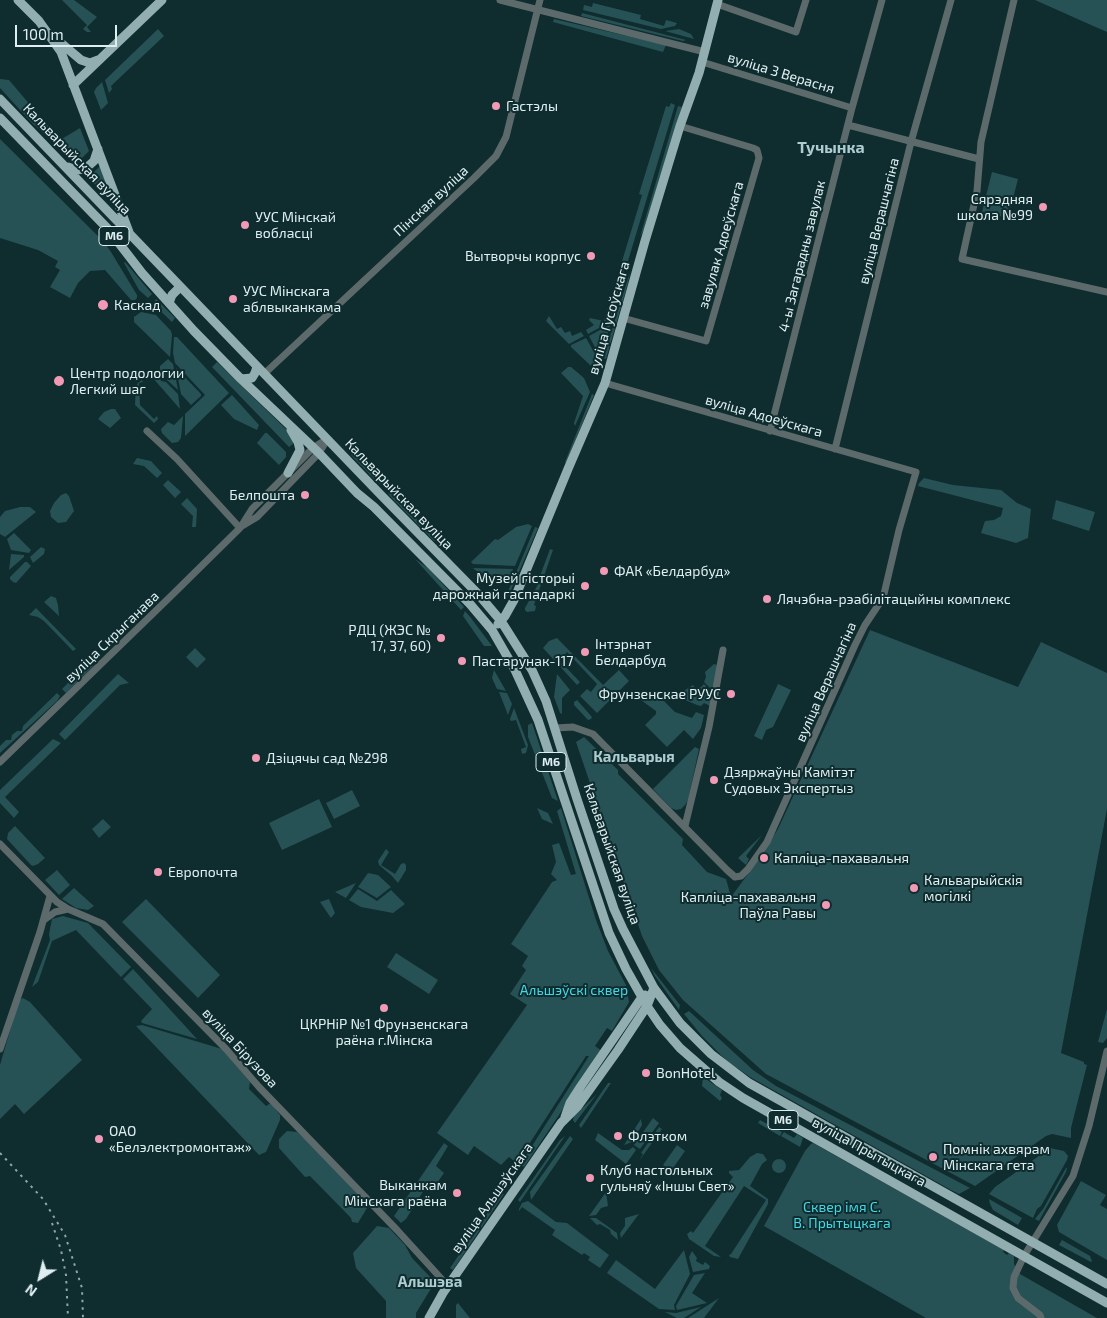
<!DOCTYPE html>
<meta charset="utf-8">
<style>
body{margin:0}
#map{position:relative;width:1107px;height:1318px;overflow:hidden;background:#0f2c2f;font-family:"Exo 2",sans-serif}
canvas{display:block}
.north{position:absolute;left:15px;top:1253px;width:50px;height:50px;-webkit-text-stroke:4px #0f2c2f;paint-order:stroke;rotate:216deg;font-size:14px;font-weight:700;line-height:20px;text-align:center;color:#dfeff1}
.north::after{content:'';display:block;margin:auto;width:18px;height:22px;background:#dfeff1;clip-path:polygon(50% 0,100% 100%,50% 72%,0 100%)}
.scale{position:absolute;left:15px;top:25px;width:102px;height:22px;box-sizing:border-box;border:2px solid #dfeff1;border-top:0;padding-left:6px;font-size:15px;line-height:18px;white-space:nowrap;color:#dfeff1;-webkit-text-stroke:4px #0f2c2f;paint-order:stroke}
</style>
<div id="map">
<canvas width="1107" height="1318"></canvas>
<div class="north">N</div>
<div class="scale">100 m</div>
</div>
<script>
const g = document.querySelector('canvas').getContext('2d');
g.lineJoin = 'round';
function fillPath(path, color) { g.fillStyle = color; g.fill(path, 'evenodd'); }
const toPath = rows => new Path2D(rows.map(r => 'M' + r).join(''));
function strokePath(path, color, width, dash) { g.strokeStyle = color; g.lineWidth = width; g.lineCap = dash ? 'butt' : 'round'; g.setLineDash(dash || []); g.stroke(path); }
function write(font, color, halo, rows, align = 'center') {
  g.font = font + ' "Exo 2",sans-serif'; g.lineWidth = 4; g.setLineDash([]); g.textBaseline = 'middle'; g.strokeStyle = halo; g.fillStyle = color; for (const [text, x, y, turn = 0] of rows) {
    g.save(); g.translate(x, y); g.rotate((+turn || 0) * Math.PI / 180); g.textAlign = isNaN(turn) ? turn : align; if (halo) g.strokeText(text, 0, 0); g.fillText(text, 0, 0); g.restore();
  }
}
const green = toPath([
 [62,0,74,0,97,17,87,27,91,32,87,32,83,29,87,25],
 [1035,0,1107,0,1107,32,1091,25],
 [593,3,641,15,640,19,664,26,666,20,677,23,675,26,661,29,583,10,584,5,592,7],
 [582,13,686,40,683,41,581,16],
 [554,19,666,45,663,52,553,22],
 [158,29,164,36,111,86,112,89,109,93,105,80],
 [679,29,691,34,694,39,665,31],
 [0,79,9,80,60,140,80,128,89,151,79,161,73,161,70,158,32,123,0,88],
 [102,82,108,103,101,110,94,92,96,88],
 [671,103,675,105,628,261,627,261,610,322,588,334,586,330,594,325,589,320,590,318,604,321,642,195,639,194,666,106,669,107],
 [678,106,682,107,646,226,640,237],
 [0,139,104,242,111,252,137,295,137,298,135,300,131,300,105,270,90,271,78,283,70,298,50,287,60,270,55,267,58,261,38,250,0,238],
 [100,166,114,203,86,176,92,174],
 [992,172,1018,179,1008,218,982,212],
 [125,262,152,294,148,298,139,290,124,263],
 [630,272,628,283,606,359,603,358],
 [156,299,175,318,172,322,153,304],
 [141,312,156,315,171,331,172,335,170,357,134,322,134,317],
 [549,316,557,329,561,327,565,333,570,331,572,336,581,332,584,336,569,344,546,321],
 [609,325,610,326,600,357,589,336],
 [174,337,177,337,229,393,185,436,185,414,205,395,175,363,173,353],
 [586,338,598,359,591,366,571,347,571,345],
 [168,359,173,364,178,390,167,380,168,375,160,372,160,366],
 [217,362,290,433,294,440,293,444,289,447,212,367],
 [568,367,571,367,584,378,590,392,575,426,574,423,583,396,561,373],
 [176,368,201,394,201,396,191,405,181,394],
 [153,374,159,374,161,381,166,382,178,394,180,409,152,377],
 [142,380,143,382,139,383,140,405,154,419,157,416,158,419,154,423,135,405,136,386,138,383],
 [592,394,594,395,566,463,565,462],
 [232,395,259,425,257,430,234,419,221,405],
 [111,409,115,409,121,418,110,428,98,419,104,412],
 [183,416,181,438,178,442,172,443,162,433,161,429,168,422,174,425],
 [265,433,267,433,286,452,286,457,279,465,257,443],
 [354,452,383,483,380,484,375,480,351,455],
 [137,458,151,461,162,473,157,478,144,466,133,464],
 [924,478,953,485,1001,490,1017,503,1031,509,1028,538,1016,543,981,533,985,521,994,520,1001,516,1003,508,918,486,919,483],
 [168,480,181,492,175,498,163,485],
 [388,490,437,539,434,541,389,495],
 [66,493,69,496,74,511,66,522,58,523,51,517,50,511,54,503,61,495],
 [187,498,197,509,196,527,192,527,193,516,181,504],
 [1056,500,1095,512,1089,531,1052,519],
 [20,507,30,507,36,512,5,537,0,534,0,517,5,511],
 [528,524,532,526,515,566,473,564,471,562,495,539,498,540,516,527],
 [535,527,538,528,508,597,507,594],
 [14,533,31,550,29,553,11,550,7,539],
 [41,547,45,549,44,554,33,563,30,557],
 [550,549,553,550,534,605,536,606,535,611,527,612,525,610,525,608,542,577,540,576],
 [11,554,24,555,24,557,9,570],
 [415,559,428,568,464,607,461,610],
 [25,562,27,562,31,566,16,583,13,582,10,579,10,577],
 [473,568,513,569,511,575,492,585],
 [51,596,56,598,58,605,59,616,44,602],
 [36,608,76,649,73,651,44,621,38,617,29,615],
 [465,611,471,618,492,646,484,646,463,616],
 [870,630,1018,687,1041,642,1107,673,1107,809,1061,1053,1084,1062,1084,1064,1087,1065,1071,1128,1071,1138,1052,1134,1046,1136,975,1186,766,1074,683,1000,659,970,642,936,576,742,584,737,618,770,618,774,683,839,682,845,707,872,726,879,731,897,759,859,778,829],
 [557,638,603,685,619,670,629,681,597,713,580,696,587,689,591,692,597,684,567,652,560,661,580,682,577,685,543,648,549,641],
 [195,648,206,659,197,668,186,657],
 [89,662,93,666,66,693,62,689],
 [714,664,717,665,714,692,704,682,706,677,705,672],
 [494,670,506,691,497,689,492,678],
 [118,674,129,683,120,685,65,740,59,734],
 [557,674,570,690,562,698,562,714,560,713,554,697],
 [704,684,713,695,710,706,704,703,701,706,697,705,685,700,679,694,693,685,695,688,701,687],
 [778,684,791,690,773,727,766,730,762,740,754,736],
 [499,692,507,693,512,704,508,715],
 [57,693,60,696,57,701,0,753,0,746,6,740,11,740,12,735,17,731,22,731,23,726],
 [650,697,664,701,675,712,692,718,696,712,704,715,701,728,693,739,684,730,667,747,645,725,656,714,656,711,638,698,649,700],
 [577,700,592,717,591,719,588,720,574,705,574,702],
 [514,708,528,745,526,753,522,754,521,749,526,747,516,720,511,721,510,719],
 [532,723,558,801,552,798,528,737,528,725],
 [53,739,61,743,5,797,19,812,14,818,0,803,0,790],
 [695,747,699,749,688,800,685,805,681,809,676,810,671,808,653,789],
 [352,790,360,806,334,819,326,803],
 [319,799,332,827,282,850,269,823],
 [537,808,548,813,553,824,542,819],
 [561,808,596,920,608,951,626,985,629,1002,612,1031,607,1028,595,1046,602,1051,524,1167,520,1165,589,1056,586,1056,517,1163,509,1157,501,1165,474,1146,468,1155,437,1133,527,1005,510,994,526,970,522,966,528,956,511,944,552,882,557,880,551,874,556,862,552,845,559,843,571,875,576,874,557,811],
 [103,819,111,827,99,838,92,829],
 [15,826,45,858,38,864,33,866,31,865,7,839,8,833],
 [762,835,746,856,749,859,746,865,738,858],
 [386,849,389,852,381,865,395,874,401,864,404,863,406,865,406,870,398,883,392,876,379,865,378,861],
 [57,870,70,885,59,895,45,880],
 [368,873,378,875,391,887,377,898,358,887],
 [356,883,346,898,335,892],
 [74,888,94,906,88,910,76,908,62,899],
 [358,889,377,901,391,890,405,904,393,913,361,907,349,900],
 [146,899,220,975,198,998,122,922],
 [329,899,335,913,331,918,320,902],
 [63,916,88,923,131,967,121,977,76,930,52,941,38,982,32,987,50,940,49,934,52,919],
 [396,953,438,980,429,994,387,967],
 [651,968,680,1005,679,1010,655,976],
 [133,969,197,1039,142,1023,141,1021,152,1009,123,979],
 [23,998,30,1002,82,1060,24,1114,15,1104,0,1119,0,1065,19,1000],
 [1107,1009,1107,1038,1103,1043,1098,1042],
 [689,1011,753,1070,776,1086,970,1188,959,1194,951,1190,750,1077,727,1061,702,1036,684,1014],
 [142,1025,222,1049,250,1082,249,1089,266,1106,271,1103,280,1115,280,1120,266,1152,259,1155,239,1134,136,1026],
 [703,1077,722,1090,720,1095,722,1098,720,1101,702,1086],
 [608,1083,611,1083,581,1128,579,1125],
 [597,1094,575,1123,573,1120,574,1116],
 [653,1118,659,1123,640,1149,634,1145],
 [641,1119,642,1125,632,1142,624,1145],
 [760,1120,782,1132,780,1136,758,1123],
 [659,1127,662,1129,639,1161,643,1154,641,1153],
 [287,1131,297,1132,305,1139,367,1203,367,1208,358,1223,352,1222,351,1218,310,1176,305,1177,279,1148,279,1139],
 [784,1132,794,1138,797,1134,803,1138,800,1147,781,1136],
 [598,1133,622,1150,629,1150,633,1147,636,1150,626,1164,595,1140],
 [565,1136,520,1202,518,1200,560,1140],
 [570,1136,573,1139,531,1200,530,1192],
 [444,1143,448,1146,436,1166,444,1173,437,1183,429,1182,406,1219,401,1223,394,1216],
 [813,1143,1004,1250,1003,1252,1007,1255,1009,1253,1014,1256,1014,1264,1020,1274,1097,1318,926,1318,764,1226,805,1151,811,1144],
 [677,1145,685,1151,671,1171,663,1165],
 [1050,1148,1064,1151,1068,1156,1067,1160,1041,1206,1037,1209,1033,1218,989,1194,995,1187],
 [757,1153,763,1154,767,1160,762,1164,750,1186,768,1199,768,1204,738,1259,730,1257,729,1255,731,1254,766,1200,744,1186,705,1246,721,1257,714,1256,689,1239,687,1234,691,1231,693,1233,733,1177,729,1173,729,1171,739,1170,750,1157],
 '772 1166a7 7 0 1 1 14 0a7 7 0 1 1-14 0Z',
 [1066,1168,1067,1168,1066,1172,1039,1221,1035,1219,1043,1209],
 [1081,1181,1106,1195,1100,1205,1107,1209,1107,1260,1059,1232,1057,1225],
 [606,1192,608,1206,601,1208,596,1215,589,1216],
 [501,1193,504,1194,453,1270,450,1268],
 [989,1199,1022,1218,1018,1225,993,1210,990,1204],
 [528,1201,556,1222,567,1223,609,1255,600,1268,588,1260,590,1257,584,1253,582,1255,552,1235,555,1230,522,1207,519,1211,519,1209,522,1203],
 [639,1214,621,1238,620,1233,625,1226,625,1218],
 [590,1218,596,1218,617,1233,618,1240,611,1234,610,1230,600,1224,597,1225],
 [377,1226,389,1228,405,1245,412,1258,435,1282,416,1313,416,1318,386,1318,386,1301,356,1268,353,1253],
 [1062,1240,1090,1256,1092,1261,1091,1262,1059,1245],
 [684,1250,690,1274,674,1305,675,1310,659,1309,607,1273,616,1260,655,1289],
 [692,1251,697,1258,696,1261,703,1265,705,1262,710,1266,709,1269,693,1272,689,1257],
 [705,1273,692,1293,707,1303,677,1310,676,1306,694,1275],
 [719,1298,704,1318,688,1318],
 [458,1303,470,1318,456,1318,456,1305],
 [701,1307,684,1318,677,1318,665,1312,676,1313]
]);
const minor = toPath([
 [500,0,705,52],
 [1014,0,981,142,977,191,962,259,1107,292],
 [717,4,796,32,806,0],
 [702,62,852,108],
 [848,125,979,159],
 [623,318,706,341,759,158,757,150,753,148,680,126],
 [264,374,474,178,496,156,506,137,540,0],
 [147,431,177,459,240,528],
 [770,431,852,108,882,0],
 [835,449,911,142,951,0],
 [242,526,257,517,319,453,327,440],
 [555,728,573,727,593,734,727,870,735,877,741,876,748,869,767,842,855,645,865,625,879,604,884,594,899,530,916,472,605,383],
 [0,762,171,596,240,528,252,509,313,448,327,439],
 [685,826,709,727,723,650],
 [0,844,57,902,68,909,103,924,226,1049,259,1087,397,1230,448,1286],
 [44,920,55,912,68,909],
 [0,1049,40,932,50,896],
 [1041,1318,1040,1315,1018,1298,1013,1288,1014,1277,1024,1256,1073,1176,1089,1126,1107,1051]
]);
const major = toPath([
 [18,0,39,21,61,52,129,232],
 [55,38,81,60,90,63,98,60],
 [73,85,162,0],
 [0,99,380,494,479,595,501,621,532,670,546,701,577,799,614,909,623,929,654,988,680,1023,711,1054,749,1083,1107,1284],
 [0,118,108,229,142,273,194,331,241,379,319,453,357,493,374,507,470,604,492,630,515,670,538,720,609,933,626,969,647,1006,660,1025,680,1048,719,1082,743,1098,1107,1303],
 [68,167,76,170,85,169,94,161,98,149],
 [169,303,172,295,180,287],
 [241,379,252,378,255,373,257,367],
 [288,473,300,450,298,442,291,430],
 [498,624,505,616,514,600,568,469,605,383,645,241,680,126,699,73,718,0],
 [565,1117,570,1103,581,1086,642,997,645,995],
 [429,1318,443,1293,561,1123,578,1106,618,1050,647,1006,654,988]
]);
const rail = toPath([
 [0,1153,43,1199,65,1235,82,1288,83,1318],
 [52,1223,61,1250,66,1275,68,1318]
]);
const markers = [
 [496,106,5,"#f09ab5"],
 [1043,207,5,"#f09ab5"],
 [245,225,5,"#f09ab5"],
 [591,256,5,"#f09ab5"],
 [233,299,5,"#f09ab5"],
 [103,305,6,"#f09ab5"],
 [59,381,6,"#f09ab5"],
 [305,495,5,"#f09ab5"],
 [604,571,5,"#f09ab5"],
 [585,586,5,"#f09ab5"],
 [767,599,5,"#f09ab5"],
 [441,638,5,"#f09ab5"],
 [585,652,5,"#f09ab5"],
 [462,661,5,"#f09ab5"],
 [731,694,5,"#f09ab5"],
 [256,758,5,"#f09ab5"],
 [714,780,5,"#f09ab5"],
 [764,858,5,"#f09ab5"],
 [158,872,5,"#f09ab5"],
 [914,888,5,"#f09ab5"],
 [826,905,5,"#f09ab5"],
 [384,1008,5,"#f09ab5"],
 [646,1073,5,"#f09ab5"],
 [618,1136,5,"#f09ab5"],
 [99,1139,5,"#f09ab5"],
 [933,1157,5,"#f09ab5"],
 [590,1178,5,"#f09ab5"],
 [457,1193,5,"#f09ab5"]
];
const shields = [
 [114,236,30],
 [551,762,30],
 [783,1120,30]
];
const shieldNames = [
 ["М6",114,236],
 ["М6",551,762],
 ["М6",783,1120]
];
const streetNames = [
 ["вуліца 3 Верасня",781,73,17],
 ["Кальварыйская вуліца",77,159,46],
 ["Пінская вуліца",431,201,-43],
 ["вуліца Верашчагіна",879,221,-76],
 ["завулак Адоеўскага",721,245,-74],
 ["4-ы Загарадны завулак",802,256,-76],
 ["вуліца Гусоўскага",609,318,-74],
 ["вуліца Адоеўскага",764,416,16],
 ["Кальварыйская вуліца",399,494,46],
 ["вуліца Скрыганава",112,637,-44],
 ["вуліца Верашчагіна",826,682,-66],
 ["Кальварыйская вуліца",612,854,71],
 ["вуліца Бірузова",240,1048,47],
 ["вуліца Прытыцкага",869,1152,29],
 ["вуліца Альшэўскага",492,1198,-55]
];
const poiNames = [
 ["Гастэлы",506,106],
 ["Сярэдняя",1033,199,"right"],
 ["школа №99",1033,215,"right"],
 ["УУС Мінскай",255,217],
 ["вобласці",255,233],
 ["Вытворчы корпус",581,256,"right"],
 ["УУС Мінскага",243,291],
 ["аблвыканкама",243,307],
 ["Каскад",114,305],
 ["Центр подологии",70,373],
 ["Легкий шаг",70,389],
 ["Белпошта",295,495,"right"],
 ["ФАК «Белдарбуд»",614,571],
 ["Музей гісторыі",575,578,"right"],
 ["дарожнай гаспадаркі",575,594,"right"],
 ["Лячэбна-рэабілітацыйны комплекс",777,599],
 ["РДЦ (ЖЭС №",431,630,"right"],
 ["17, 37, 60)",431,646,"right"],
 ["Інтэрнат",595,644],
 ["Белдарбуд",595,660],
 ["Пастарунак-117",472,661],
 ["Фрунзенскае РУУС",721,694,"right"],
 ["Дзіцячы сад №298",266,758],
 ["Дзяржаўны Камітэт",724,772],
 ["Судовых Экспертыз",724,788],
 ["Капліца-пахавальня",774,858],
 ["Европочта",168,872],
 ["Кальварыйскія",924,880],
 ["могілкі",924,896],
 ["Капліца-пахавальня",816,897,"right"],
 ["Паўла Равы",816,913,"right"],
 ["ЦКРНіР №1 Фрунзенскага",384,1024,"center"],
 ["раёна г.Мінска",384,1040,"center"],
 ["BonHotel",656,1073],
 ["ОАО",109,1131],
 ["«Белэлектромонтаж»",109,1147],
 ["Флэтком",628,1136],
 ["Помнік ахвярам",943,1149],
 ["Мінскага гета",943,1165],
 ["Клуб настольных",600,1170],
 ["гульняў «Іншы Свет»",600,1186],
 ["Выканкам",447,1185,"right"],
 ["Мінскага раёна",447,1201,"right"]
];
const parkNames = [
 ["Альшэўскі сквер",574,990],
 ["Сквер імя С.",842,1207],
 ["В. Прытыцкага",842,1223]
];
const neighbourhoodNames = [
 ["Кальварыя",634,757],
 ["Альшэва",430,1282]
];
const quarterNames = [
 ["Тучынка",831,148]
];
fillPath(green, '#265256');
strokePath(minor, '#5d6a6b', 7);
strokePath(major, '#93aeb0', 9);
strokePath(rail, '#91a6a8', 2, [2.5, 5]);
for (const [x, y, r, color] of markers) { const dot = new Path2D(); dot.arc(x, y, r, 0, 2 * Math.PI); g.fillStyle = color; g.fill(dot); strokePath(dot, '#0f2c2f', 2); }
for (const [x, y, w] of shields) { const box = new Path2D(); box.roundRect(x - w / 2, y - 9.5, w, 19, 4); g.fillStyle = '#0f2c2f'; g.fill(box); strokePath(box, '#dfeff1', 1); }
write('bold 12px', '#dfeff1', null, shieldNames);
write('14px', '#dfeff1', '#0f2c2f', streetNames);
write('14px', '#dfeff1', '#0f2c2f', poiNames, 'left');
write('14px', '#41d9e7', '#0f2c2f', parkNames);
write('bold 15px', '#adcdd0', '#0f2c2f', neighbourhoodNames);
write('bold 16px', '#adcdd0', '#0f2c2f', quarterNames);
</script>
